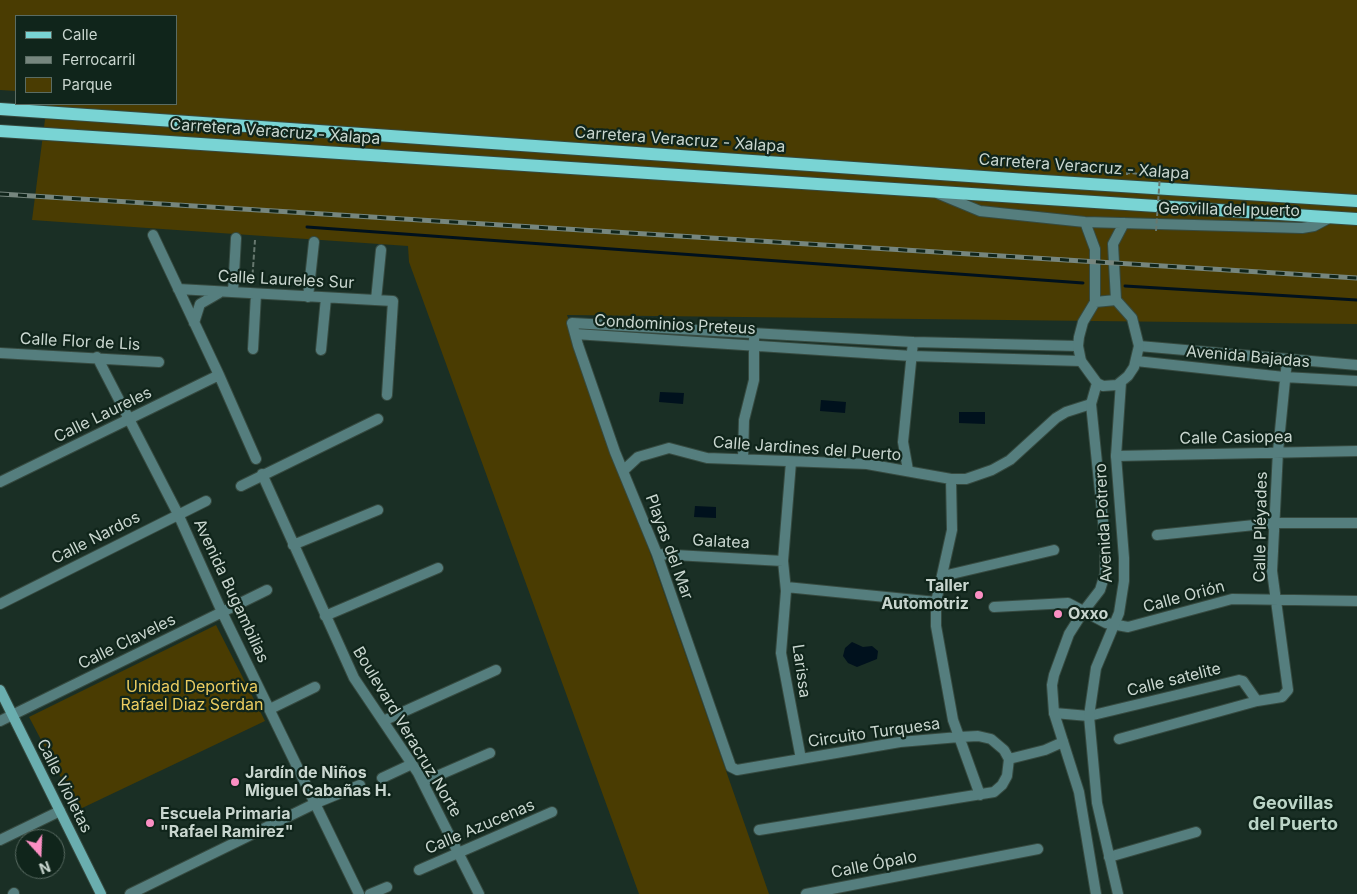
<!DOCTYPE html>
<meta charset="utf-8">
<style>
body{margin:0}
#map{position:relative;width:1357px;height:894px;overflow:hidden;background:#1a2f25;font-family:Inter,sans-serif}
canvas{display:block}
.legend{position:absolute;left:15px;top:15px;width:162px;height:90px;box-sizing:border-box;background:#10251b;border:1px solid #5a6c63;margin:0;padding:6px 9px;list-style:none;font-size:15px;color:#c9d6cf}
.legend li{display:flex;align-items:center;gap:10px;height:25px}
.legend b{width:25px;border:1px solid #5a6c63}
.north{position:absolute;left:15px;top:829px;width:50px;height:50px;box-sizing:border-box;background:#10251b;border:1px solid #5a6c63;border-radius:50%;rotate:160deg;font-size:14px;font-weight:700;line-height:20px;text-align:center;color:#c9d6cf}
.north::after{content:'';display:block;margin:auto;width:18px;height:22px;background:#fb8fc3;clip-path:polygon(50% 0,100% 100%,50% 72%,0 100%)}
</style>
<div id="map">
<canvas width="1357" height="894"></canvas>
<ul class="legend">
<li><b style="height:6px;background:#79d4d4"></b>Calle</li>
<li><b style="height:6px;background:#76867e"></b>Ferrocarril</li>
<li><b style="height:14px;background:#4a3c02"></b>Parque</li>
</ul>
<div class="north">N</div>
</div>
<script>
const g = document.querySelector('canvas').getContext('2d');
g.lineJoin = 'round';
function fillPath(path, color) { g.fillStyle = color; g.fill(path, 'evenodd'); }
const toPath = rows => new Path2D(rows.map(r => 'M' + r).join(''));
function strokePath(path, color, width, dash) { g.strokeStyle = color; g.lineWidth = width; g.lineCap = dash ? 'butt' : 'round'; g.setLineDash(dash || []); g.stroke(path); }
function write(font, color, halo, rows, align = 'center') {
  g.font = font + ' Inter,sans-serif'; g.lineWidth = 4.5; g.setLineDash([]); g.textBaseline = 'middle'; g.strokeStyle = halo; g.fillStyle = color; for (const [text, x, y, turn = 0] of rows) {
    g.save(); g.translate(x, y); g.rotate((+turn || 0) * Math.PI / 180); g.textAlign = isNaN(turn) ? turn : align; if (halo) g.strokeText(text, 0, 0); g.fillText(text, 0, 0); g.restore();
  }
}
const green = toPath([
 [0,0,1357,0,1357,324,567,315,769,894,639,894,409,262,408,246,32,220,47,104,176,104,176,16,16,16,16,91,0,90],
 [216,625,265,721,78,810,29,717]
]);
const water = toPath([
 [660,392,684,393,683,404,659,402],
 [821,400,846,402,845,413,820,411],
 [959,412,985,412,985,424,959,423],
 [695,506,716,507,716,518,694,517],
 [852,642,863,647,872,646,878,651,877,659,857,667,848,663,843,656,845,648]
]);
const stream = toPath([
 [307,227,1083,283],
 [1125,286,1357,300]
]);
const path = toPath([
 [1127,175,1127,173,1160,175],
 [252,282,255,240]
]);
const minor = toPath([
 [153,235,219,375,256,459],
 [178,289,393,301,387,395],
 [233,292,236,238],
 [308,297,314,242],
 [376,300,381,250],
 [194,323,200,304,219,293],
 [575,334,912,356,1081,361],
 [1139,346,1357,365],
 [253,349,256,294],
 [321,350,326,298],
 [0,353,159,362],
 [97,357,178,514,222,612,359,894],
 [1136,361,1284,377,1357,381],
 [1116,456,1357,451],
 [743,459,744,420,754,380,754,338],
 [791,462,783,561,786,591,781,653,801,759],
 [624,470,638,457,669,448,707,458,867,464,951,479,966,479,992,470,1010,460,1056,418,1066,412,1091,404],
 [908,470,903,442,913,342],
 [262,474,354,678,418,773,479,894],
 [951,479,952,530,936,602,936,626,953,720,980,795],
 [0,482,219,375],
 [241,486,378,419],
 [1157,535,1274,523,1357,523],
 [293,545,378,510],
 [657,554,783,561],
 [943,576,1054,550],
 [786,587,936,602],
 [0,604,206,501],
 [994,607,1068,603,1106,623,1128,627,1232,599,1357,601],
 [325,616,438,568],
 [270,709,315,687],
 [1054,713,1089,716,1239,680,1243,681,1257,701],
 [0,721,267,590],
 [383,721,496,670],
 [1119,739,1257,701,1282,697,1288,690,1272,571,1278,451,1287,360],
 [1009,759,1045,750,1063,742],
 [382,778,412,764],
 [423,782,490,753],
 [759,830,994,792,1002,785,1007,776,1009,759,1004,750,991,739,978,736,959,737,900,742,737,770,731,767,657,554,615,452,578,345,572,323,913,342,1078,346],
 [0,840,60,811],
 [1109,857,1196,832],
 [419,870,552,812],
 [13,894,14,893],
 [130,894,316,803,360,785],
 [370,894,387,887],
 [806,894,1038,849]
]);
const tertiary = toPath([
 [939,194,980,211,1085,222,1302,228,1314,226,1331,217],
 [1085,222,1095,249,1095,302],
 [1116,300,1095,302,1083,322,1079,337,1078,346,1081,361,1097,383,1103,386,1117,385,1128,376,1134,367,1139,346,1132,318,1116,300,1113,244,1124,223],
 [1096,894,1079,792,1054,713,1052,685,1054,675,1069,634,1083,612,1100,590,1105,574,1105,541,1091,404,1097,383],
 [1118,894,1097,803,1089,716,1096,668,1119,613,1124,581,1124,558,1116,456,1121,382]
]);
const secondary = toPath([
 [0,690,101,894]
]);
const primary = toPath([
 [0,109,1027,180,1357,201],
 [0,131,1357,219]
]);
const rail = toPath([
 [0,194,1357,278]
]);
const pathBridge = toPath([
 [1156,231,1160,175]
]);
const markers = [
 [979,595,5,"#fb8fc3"],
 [1058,614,5,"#fb8fc3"],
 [235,782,5,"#fb8fc3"],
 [150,823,5,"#fb8fc3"]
];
const streetNames = [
 ["Carretera Veracruz - Xalapa",275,132,4],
 ["Carretera Veracruz - Xalapa",680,140,4],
 ["Carretera Veracruz - Xalapa",1084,167,4],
 ["Geovilla del puerto",1229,210,1],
 ["Calle Laureles Sur",286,280,3],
 ["Condominios Preteus",675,325,3],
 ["Calle Flor de Lis",80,342,3],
 ["Avenida Bajadas",1248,357,5],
 ["Calle Laureles",103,415,-26],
 ["Calle Casiopea",1236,438,-1],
 ["Calle Jardines del Puerto",807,449,4],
 ["Avenida Potrero",1104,523,-93],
 ["Calle Pléyades",1261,527,-89],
 ["Calle Nardos",96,538,-27],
 ["Galatea",721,542,3],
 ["Playas del Mar",669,547,70],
 ["Avenida Bugambilias",231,591,65],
 ["Calle Orión",1184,597,-15],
 ["Calle Claveles",127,642,-26],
 ["Larissa",801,671,82],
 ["Calle satelite",1174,680,-14],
 ["Boulevard Veracruz Norte",407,732,59],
 ["Circuito Turquesa",874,733,-8],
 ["Calle Violetas",64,786,63],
 ["Calle Azucenas",480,827,-23],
 ["Calle Ópalo",874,865,-11]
];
const poiNames = [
 ["Taller",969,586,"right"],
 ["Automotriz",969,604,"right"],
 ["Oxxo",1068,614],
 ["Jardín de Niños",245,773],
 ["Miguel Cabañas H.",245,791],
 ["Escuela Primaria",160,814],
 ["\"Rafael Ramirez\"",160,832]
];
const parkNames = [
 ["Unidad Deportiva",192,687],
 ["Rafael Diaz Serdan",192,705]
];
const neighbourhoodNames = [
 ["Geovillas",1293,804],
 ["del Puerto",1293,825]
];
fillPath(green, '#4a3c02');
fillPath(water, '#00111d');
strokePath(stream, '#00111d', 3);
strokePath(minor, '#364a40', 12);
strokePath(tertiary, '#364a40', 12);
strokePath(secondary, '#364a40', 12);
strokePath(primary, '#364a40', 14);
strokePath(path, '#67786f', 2, [5, 2.5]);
strokePath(minor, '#557e7e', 10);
strokePath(tertiary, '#557e7e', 10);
strokePath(secondary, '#6aaeaf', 10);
strokePath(primary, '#79d4d4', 12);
strokePath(rail, '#76867e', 5);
strokePath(rail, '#10251b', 3, [9]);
strokePath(pathBridge, '#67786f', 2, [5, 2.5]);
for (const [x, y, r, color] of markers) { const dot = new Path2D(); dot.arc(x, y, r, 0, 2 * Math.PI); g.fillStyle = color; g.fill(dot); strokePath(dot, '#10251b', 2); }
write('16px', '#c9d6cf', '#10251b', streetNames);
write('bold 16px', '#c9d6cf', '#10251b', poiNames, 'left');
write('16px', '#ebcc60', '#10251b', parkNames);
write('bold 18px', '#bcd5c7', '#10251b', neighbourhoodNames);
</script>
